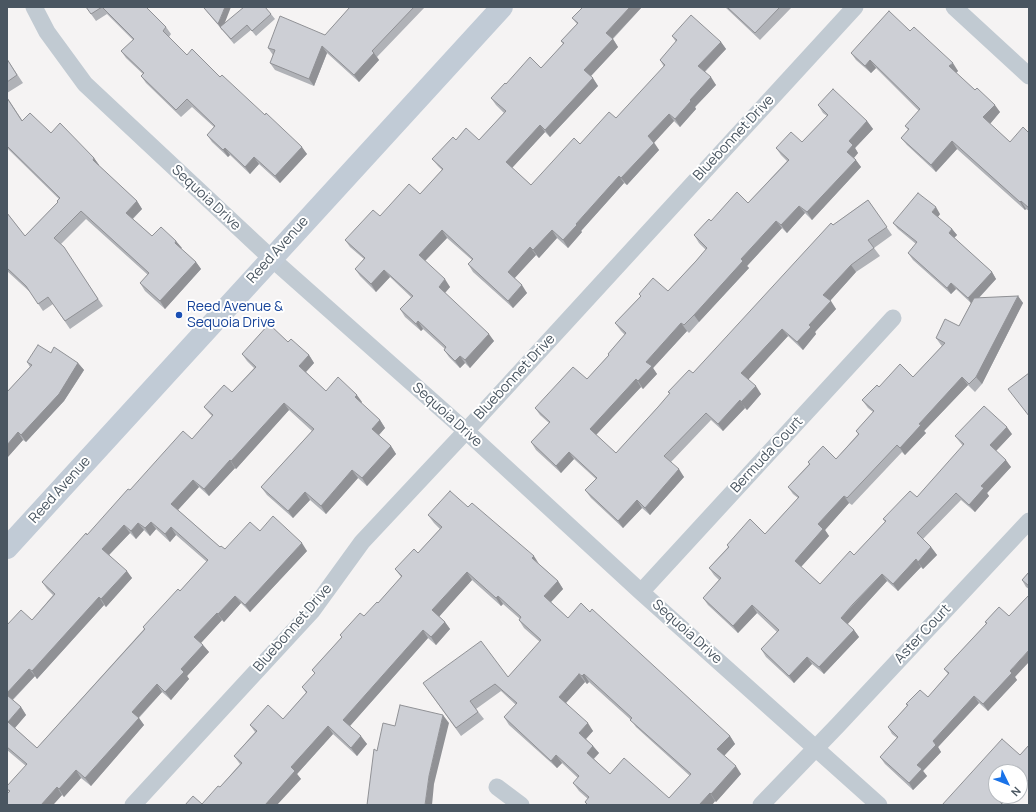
<!DOCTYPE html>
<style>
body{margin:0}
#map{position:relative;width:1036px;height:812px;overflow:hidden;background:#f5f3f3;font-family:Manrope,sans-serif}
canvas{display:block}
.frame{position:absolute;inset:0;border:8px solid #4a5661;pointer-events:none}
.north{position:absolute;left:988px;top:764px;width:40px;height:40px;box-sizing:border-box;background:#fff;border:1px solid #b7bbc0;border-radius:50%;rotate:133deg;font-size:11px;font-weight:700;line-height:16px;text-align:center;color:#4a5661}
.north::after{content:'';display:block;margin:auto;width:14px;height:18px;background:#1a73e8;clip-path:polygon(50% 0,100% 100%,50% 72%,0 100%)}
</style>
<div id="map">
<canvas width="1036" height="812"></canvas>
<div class="frame"></div>
<div class="north">N</div>
</div>
<script>
const g = document.querySelector('canvas').getContext('2d');
g.lineJoin = 'round';
const toPath = rows => new Path2D(rows.map(r => 'M' + r).join(''));
function strokePath(path, color, width, dash) { g.strokeStyle = color; g.lineWidth = width; g.lineCap = dash ? 'butt' : 'round'; g.setLineDash(dash || []); g.stroke(path); }
function fillPath(path, color) { g.fillStyle = color; g.fill(path, 'evenodd'); }
function write(font, color, halo, rows, align = 'center') {
  g.font = font + ' Manrope,sans-serif'; g.lineWidth = 4; g.setLineDash([]); g.textBaseline = 'middle'; g.strokeStyle = halo; g.fillStyle = color; for (const [text, x, y, turn = 0] of rows) {
    g.save(); g.translate(x, y); g.rotate((+turn || 0) * Math.PI / 180); g.textAlign = isNaN(turn) ? turn : align; if (halo) g.strokeText(text, 0, 0); g.fillText(text, 0, 0); g.restore();
  }
}
const street = toPath([
 [34,7,47,32,85,84,271,258,466,431,641,592,879,805],
 [954,7,1029,76],
 [641,592,893,318],
 [497,787,521,805],
 [133,805,312,611,362,542,466,431,855,7],
 [761,805,838,725,1029,521]
]);
const secondary = toPath([
 [7,548,502,7]
]);
const wall = toPath([
 [86,7,146,7,166,27,171,34,169,37,187,55,220,77,307,154,280,183,259,164,250,174,230,155,228,157,212,142,207,135,214,127,192,107,181,117,146,83,141,76,143,74,126,58,121,51,133,40,107,14,96,21],
 [350,7,425,7,377,57,379,60,359,82,327,53,314,86,275,70,270,63,273,55,268,48,325,35],
 [583,7,642,7,613,39,618,47,591,76,598,86,550,137,545,132,512,168,531,185,580,144,616,118,664,67,660,60,676,42,672,36,721,42,726,49,705,72,716,85,695,107,696,109,680,127,674,121,654,142,659,150,627,185,624,183,581,231,582,232,568,248,557,238,539,258,536,255,514,278,527,293,513,308,473,272,468,264,472,260,447,238,425,261,450,287,445,293,494,341,470,368,465,363,460,368,449,357,444,350,445,349,423,329,421,331,405,317,400,309,411,297,390,277,376,292,360,276,355,269,364,259,350,247,345,240,380,216,420,194,442,170,438,166,432,159,456,140,479,140,504,113,496,105,491,98,506,84,541,68,563,44,561,41,577,24,572,18],
 [725,7,792,7,760,40],
 [204,8,224,23,271,14,275,19,256,36,251,30,234,44,208,13],
 [910,31,958,71,956,73,975,90,1000,112,990,124,1010,142,1029,133,1029,211,1026,209,1025,210,957,149,936,172,907,145,901,138,908,130,905,126,919,111,876,68,871,73,856,60,851,53],
 [7,59,23,83,7,93],
 [7,97,22,120,51,133,94,158,99,165,99,166,137,201,142,209,133,219,152,236,176,241,181,249,196,262,201,269,165,309,145,291,140,283,148,275,86,219,61,244,103,306,70,329,53,304,43,311,31,293,7,271,7,213,25,236,58,202,59,199,7,148],
 [818,105,867,121,873,129,855,148,858,153,854,158,861,167,812,220,805,213,787,233,782,228,747,266,749,268,699,322,689,333,687,331,653,368,657,374,643,389,641,387,596,435,616,453,670,394,668,392,693,373,833,225,868,200,892,235,874,248,880,256,856,272,830,301,836,309,815,332,816,334,803,350,788,336,748,379,761,394,747,410,745,408,723,431,711,420,671,462,684,477,650,515,642,508,623,528,591,498,585,490,596,479,574,459,561,473,536,450,531,442,549,423,540,415,535,408,587,379,609,355,608,354,625,335,621,331,615,323,641,296,639,294,668,291,706,250,699,243,694,235,711,221,748,203,787,161,781,155,776,148,802,142,827,116,823,113],
 [940,214,938,217,952,229,957,235,954,238,992,272,996,279,979,298,1018,296,1023,303,982,384,975,392,968,385,924,431,926,433,905,455,902,452,852,505,849,503,825,530,829,536,801,567,820,584,854,555,885,522,883,519,917,497,963,446,955,436,1012,434,996,451,1011,467,987,493,989,496,975,512,961,500,923,539,931,547,937,555,923,569,921,567,898,591,887,581,858,612,847,624,854,630,859,637,824,674,812,664,794,683,766,657,761,649,777,632,757,613,738,633,708,605,703,598,719,580,714,575,709,568,728,547,727,545,765,534,798,498,793,494,788,487,809,464,808,462,836,459,858,434,856,431,873,412,868,408,862,400,879,387,913,377,942,346,941,345,936,338,959,326,971,303,956,289,951,294,913,260,908,253,916,244,898,229,893,223],
 [288,342,309,355,314,363,306,372,326,391,362,402,361,403,380,420,385,428,379,435,391,446,396,454,367,486,358,478,326,514,310,500,293,518,267,495,261,487,312,431,289,410,236,469,235,468,209,496,199,487,178,510,220,547,225,549,260,531,307,551,250,612,241,603,224,622,222,620,201,643,209,652,187,676,189,679,171,700,162,692,139,718,144,725,91,786,81,778,64,797,62,795,53,805,7,805,9,792,7,789,7,786,26,766,7,750,7,625,32,620,53,595,47,589,42,582,130,490,192,439,212,416,210,414,204,407,232,392,254,368,247,361,242,354],
 [156,529,170,542,176,535,207,562,180,591,143,627,144,629,37,748,15,728,26,715,21,707,13,700,35,676,37,679,104,605,106,607,132,578,109,555,130,533,136,539,144,530,150,536],
 [51,353,78,363,84,370,64,401,26,442,23,440,7,458,7,392,30,367,27,362],
 [468,507,539,564,558,581,563,589,551,602,568,618,730,736,735,744,724,756,741,774,716,802,715,801,712,805,587,805,585,802,588,799,579,791,573,783,578,778,562,763,557,768,509,725,504,717,516,705,501,691,476,709,484,719,461,736,423,683,508,677,540,642,524,628,519,620,520,619,503,604,501,606,472,580,439,616,445,622,450,629,436,645,428,638,350,726,367,744,357,756,333,734,297,774,301,779,202,804,220,787,240,764,234,756,255,732,250,725,283,719,306,693,302,687,315,674,312,670,342,637,340,635,364,616,378,603,401,577,395,569,418,553,440,529,434,523,428,515],
 [585,682,587,684,589,682,631,720,636,727,690,776,669,798,610,774,594,759,599,753,593,746,586,739,593,731,566,703],
 [1029,572,1029,589,1026,587,1022,580],
 [999,607,1015,677,1017,680,988,711,979,703,938,747,941,752,923,771,927,776,913,790,885,764,880,757,897,738,892,734,888,727,907,706,906,704,928,697,948,674,944,669,986,624,985,622],
 [1029,745,1029,785,1024,780,1020,784,1020,772,996,796,1009,796,1002,804,942,805,1020,755]
]);
const shadedWall = toPath([
 [225,7,231,7,222,30,218,24],
 [630,7,642,7,611,40,606,33],
 [613,39,618,47,589,78,584,70],
 [721,42,726,49,703,73,698,66],
 [322,46,327,53,314,86,309,79],
 [374,53,379,60,359,82,354,75],
 [870,60,876,68,871,73,865,66],
 [953,63,958,71,955,74,949,66],
 [711,77,716,85,695,107,696,109,680,127,675,119,690,100],
 [593,78,598,86,550,137,545,130],
 [995,105,1000,112,989,125,983,117],
 [669,114,674,121,653,144,648,136],
 [867,121,873,129,855,148,858,153,852,160,847,152,849,141],
 [540,125,545,132,511,169,506,162],
 [952,141,957,149,936,172,931,165],
 [654,143,659,150,627,185,621,178],
 [302,147,307,154,280,183,275,176],
 [225,148,230,155,228,157,223,150],
 [254,157,259,164,250,174,245,167],
 [94,158,99,165,98,167,93,160],
 [856,160,861,167,812,220,807,212],
 [619,176,624,183,581,231,582,232,568,248,563,240,576,224],
 [137,201,142,209,131,220,126,213],
 [1021,201,1026,209,1025,210,1020,202],
 [799,206,805,213,787,233,781,225],
 [936,207,940,214,937,218,932,212],
 [776,221,782,228,747,266,749,268,699,322,694,315,741,259],
 [952,229,957,235,953,239,949,233],
 [442,230,447,238,424,262,419,255],
 [552,230,557,238,539,258,533,250],
 [176,241,182,248,180,250,175,243],
 [530,247,536,255,513,280,508,272],
 [196,262,201,269,165,309,160,301],
 [851,265,856,272,829,302,823,295],
 [384,270,390,277,376,292,371,284],
 [992,272,996,279,972,305,968,298],
 [445,279,450,287,444,294,439,287],
 [951,283,956,289,951,294,947,288],
 [522,285,527,293,513,308,508,301],
 [1018,296,1023,303,982,384,976,377],
 [831,301,836,309,815,332,816,334,803,350,797,342,809,325],
 [418,321,423,329,421,331,416,324],
 [681,323,687,331,653,368,657,374,643,389,638,381,646,362],
 [782,329,788,336,747,381,741,373],
 [489,334,494,341,470,368,465,360],
 [309,355,314,363,304,374,299,366],
 [460,356,465,363,460,368,455,361],
 [78,363,84,370,64,401,26,442,21,435],
 [962,377,968,385,924,431,926,433,905,455,900,448,919,424],
 [636,379,641,387,595,436,590,429],
 [756,386,761,394,747,410,741,402],
 [357,395,362,402,360,405,355,397],
 [740,400,745,408,723,431,718,424],
 [284,403,289,410,236,469,231,461],
 [380,420,385,428,377,437,372,429],
 [1007,427,1012,434,995,452,990,445],
 [18,432,23,440,7,458,7,445],
 [391,446,396,454,367,486,362,478],
 [569,452,574,459,561,473,556,466],
 [230,460,235,468,209,496,204,489],
 [1006,460,1011,467,987,493,989,496,975,512,969,505,981,486],
 [679,469,684,477,650,515,645,508],
 [352,470,358,478,326,514,321,506],
 [193,480,199,487,176,512,171,504],
 [305,492,310,500,293,518,288,511],
 [844,496,849,503,825,530,829,536,800,568,795,561,818,524],
 [637,500,642,508,623,528,618,521],
 [151,522,156,529,150,536,145,528],
 [138,523,144,530,136,539,131,531],
 [124,525,130,533,108,556,102,549],
 [171,527,176,535,170,542,165,534],
 [302,543,307,551,250,612,245,605],
 [931,547,937,555,923,569,918,562],
 [534,556,539,564,532,558],
 [916,559,921,567,898,591,893,584],
 [127,571,132,578,106,607,101,599],
 [467,572,472,580,438,618,432,610],
 [882,574,887,581,846,626,841,618],
 [558,581,563,589,549,604,544,596],
 [235,596,241,603,224,622,218,614],
 [498,596,503,604,501,606,496,598],
 [99,597,104,605,37,679,32,671],
 [752,605,757,613,738,633,733,626],
 [217,613,222,620,200,644,194,637],
 [445,622,450,629,436,645,431,637],
 [423,630,428,638,349,727,343,720],
 [854,630,859,637,824,674,819,667],
 [203,645,209,652,187,676,189,679,171,700,165,692,181,669],
 [1029,650,1029,662,1015,677,1017,680,988,711,983,704,1010,671],
 [807,657,812,664,794,683,789,676],
 [29,669,35,676,11,701,7,695,7,693],
 [579,674,585,682,564,705,559,697],
 [584,674,589,682,587,684,582,676],
 [157,684,162,692,137,719,132,712],
 [974,696,979,703,938,747,941,752,923,771,927,776,913,790,909,783,917,765,933,741],
 [21,707,26,715,13,730,8,722],
 [443,715,449,723,434,784,432,805,425,805,429,776],
 [139,718,144,725,91,786,85,778],
 [588,723,593,731,584,741,579,733],
 [328,726,333,734,297,774,301,779,277,805,265,805,291,767],
 [361,736,367,744,357,756,351,748],
 [730,736,735,744,723,757,717,749],
 [593,746,599,753,592,760,587,753],
 [556,755,562,763,557,768,551,761],
 [736,766,741,774,716,802,711,794],
 [76,770,81,778,64,797,59,789],
 [1020,775,1024,780,1020,784],
 [57,787,62,795,53,805,41,805],
 [710,793,715,801,712,805,699,805],
 [998,796,1009,796,1001,805,996,798]
]);
const building = toPath([
 [86,7,146,7,166,27,163,31,187,55,192,49,220,77,222,75,265,115,266,113,302,147,275,176,254,157,245,167,225,148,223,150,207,135,215,126,187,99,176,110,141,76,144,73,121,51,134,39,102,7,91,14,86,7],
 [205,7,225,7,218,24,204,8,205,7],
 [244,7,265,7,271,14,252,31,247,25,231,39,220,27,244,7],
 [350,7,414,7,372,51,374,53,354,75,322,46,309,79,270,63,275,50,268,48,280,16,325,35,350,7],
 [583,7,630,7,606,33,613,39,584,70,593,78,545,130,540,125,506,162,531,185,574,138,580,144,609,112,616,118,665,65,660,60,677,40,672,36,691,15,721,42,698,66,711,77,690,100,691,101,675,119,669,114,648,136,654,143,621,178,619,176,576,224,577,225,563,240,552,230,533,250,530,247,508,272,522,285,508,301,468,264,473,259,442,230,419,255,445,279,439,287,489,334,465,360,460,356,455,361,444,350,446,347,418,321,416,324,400,309,413,296,384,270,371,284,355,269,365,258,345,240,373,210,380,216,409,184,420,194,443,169,432,159,453,137,456,140,466,128,479,140,506,111,491,98,505,83,506,84,530,57,541,68,564,43,561,41,578,23,572,18,583,7],
 [727,7,780,7,755,33,727,7],
 [889,11,910,31,914,27,953,63,949,66,975,90,977,88,995,105,983,117,1010,142,1023,127,1029,133,1029,208,1021,201,1020,202,952,141,931,165,901,138,909,129,905,126,920,109,870,60,865,66,851,53,889,11],
 [7,59,17,75,7,82,7,59],
 [833,89,867,121,849,141,853,145,847,152,856,160,807,212,799,206,781,225,776,221,741,259,743,261,694,315,684,325,681,323,646,362,652,366,638,381,636,379,590,429,616,453,658,407,670,393,668,392,689,370,693,373,831,223,833,225,868,200,887,227,868,240,874,248,851,265,823,295,831,301,809,325,811,327,797,342,782,329,741,373,756,386,741,402,740,400,718,424,706,413,664,456,679,469,645,508,637,500,618,521,585,490,597,478,569,452,556,466,531,442,550,422,535,408,573,367,587,379,609,355,608,354,626,333,615,323,641,296,639,294,653,278,668,291,696,261,707,248,694,235,709,219,711,221,737,192,748,203,789,160,776,148,791,132,802,142,828,115,818,105,833,89],
 [7,98,22,121,30,113,51,133,60,123,94,158,93,160,137,201,126,213,152,236,161,227,176,241,175,243,196,262,160,301,140,283,149,273,81,211,54,238,64,247,98,299,65,321,48,297,38,304,26,286,7,268,7,213,25,236,58,202,57,201,60,198,7,146,7,98],
 [918,193,936,207,932,212,952,229,949,233,992,272,968,298,951,283,947,288,908,253,917,242,893,223,918,193],
 [1018,296,976,377,969,384,962,377,919,424,921,425,900,448,897,445,847,498,844,496,818,524,823,529,795,561,820,584,850,551,854,555,886,521,883,519,910,491,917,497,964,444,955,436,984,406,1007,427,990,445,1006,460,981,486,984,488,969,505,956,493,917,533,931,547,918,562,916,559,893,584,882,574,853,604,841,618,854,630,819,667,807,657,789,676,761,649,779,630,752,605,733,626,703,598,721,578,709,568,729,547,727,545,750,519,765,534,799,497,788,487,810,464,808,462,823,446,836,459,859,434,856,431,874,411,862,400,877,385,879,387,900,364,913,377,945,343,936,338,945,319,959,326,974,298,1018,296],
 [269,324,288,342,291,339,309,355,299,366,326,391,338,377,357,395,355,397,380,420,372,429,391,446,362,478,352,470,321,506,305,492,288,511,261,487,314,429,284,403,231,461,230,460,204,489,193,480,171,504,220,547,221,546,225,549,250,522,260,531,273,516,302,543,245,605,235,596,218,614,217,613,194,637,203,645,181,669,184,672,165,692,157,684,132,712,139,718,85,778,76,770,59,789,57,787,41,805,7,805,7,794,10,791,7,789,7,786,27,764,7,747,7,695,21,707,8,722,37,748,145,629,143,627,178,589,180,591,208,560,171,527,165,534,151,522,145,528,138,523,131,531,124,525,102,549,127,571,101,599,99,597,32,671,29,669,7,693,7,625,21,610,32,620,55,594,42,582,86,533,87,535,128,489,130,490,183,431,192,439,213,415,204,407,224,385,232,392,256,367,242,354,269,324],
 [38,345,51,353,54,347,78,363,59,394,21,435,18,432,7,445,7,392,32,365,27,362,38,345],
 [1029,373,1029,416,1008,389,1029,373],
 [450,491,468,507,472,503,534,556,532,558,558,581,544,596,568,618,581,603,590,612,592,609,730,736,717,749,736,766,711,794,710,793,699,805,588,805,585,802,589,797,573,783,579,776,556,755,551,761,504,717,517,703,495,684,470,701,478,712,456,728,423,683,481,641,508,677,541,640,519,620,521,617,498,596,496,598,467,572,432,610,445,622,431,637,423,630,343,720,361,736,351,748,328,726,291,767,295,771,265,805,185,805,193,796,202,804,218,786,220,787,242,763,234,756,257,731,250,725,268,705,283,719,307,692,302,687,315,673,312,670,342,637,340,635,360,613,364,616,377,602,378,603,402,576,395,569,414,549,418,553,442,527,428,515,450,491],
 [579,674,582,676,584,674,632,718,630,720,691,774,669,798,624,758,610,774,587,753,593,746,579,733,588,723,559,697,579,674],
 [1029,572,1029,586,1022,580,1029,572],
 [1029,595,1029,650,1010,671,1012,673,983,704,974,696,933,741,936,745,917,765,922,769,909,783,880,757,898,737,888,727,908,705,906,704,920,690,928,697,949,673,944,669,987,623,985,622,999,607,1009,616,1029,595],
 [400,705,443,715,429,776,425,805,367,805,374,749,377,751,383,723,395,726,400,705],
 [1002,739,1020,755,1029,745,1029,782,1020,774,1020,772,996,772,996,796,998,796,996,798,1003,805,942,805,1002,739]
]);
const markers = [
 [179,315,4,"#1a4fb4"]
];
const streetNames = [
 ["Bluebonnet Drive",734,138,-47],
 ["Sequoia Drive",206,198,43],
 ["Reed Avenue",278,250,-48],
 ["Bluebonnet Drive",515,377,-47],
 ["Sequoia Drive",447,415,42],
 ["Bermuda Court",767,455,-47],
 ["Reed Avenue",60,490,-48],
 ["Bluebonnet Drive",293,628,-49],
 ["Sequoia Drive",687,632,42],
 ["Aster Court",923,634,-47]
];
const transitNames = [
 ["Reed Avenue &",187,307],
 ["Sequoia Drive",187,323]
];
strokePath(street, '#c1cad2', 17);
strokePath(secondary, '#c1cbd6', 22);
fillPath(wall, '#b0b2b7');
fillPath(shadedWall, '#909195');
fillPath(building, '#cdcfd5');
strokePath(building, '#909195', 1);
for (const [x, y, r, color] of markers) { const dot = new Path2D(); dot.arc(x, y, r, 0, 2 * Math.PI); g.fillStyle = color; g.fill(dot); strokePath(dot, '#fff', 1.5); }
write('14px', '#4a5661', '#fff', streetNames);
write('14px', '#164399', '#fff', transitNames, 'left');
</script>
